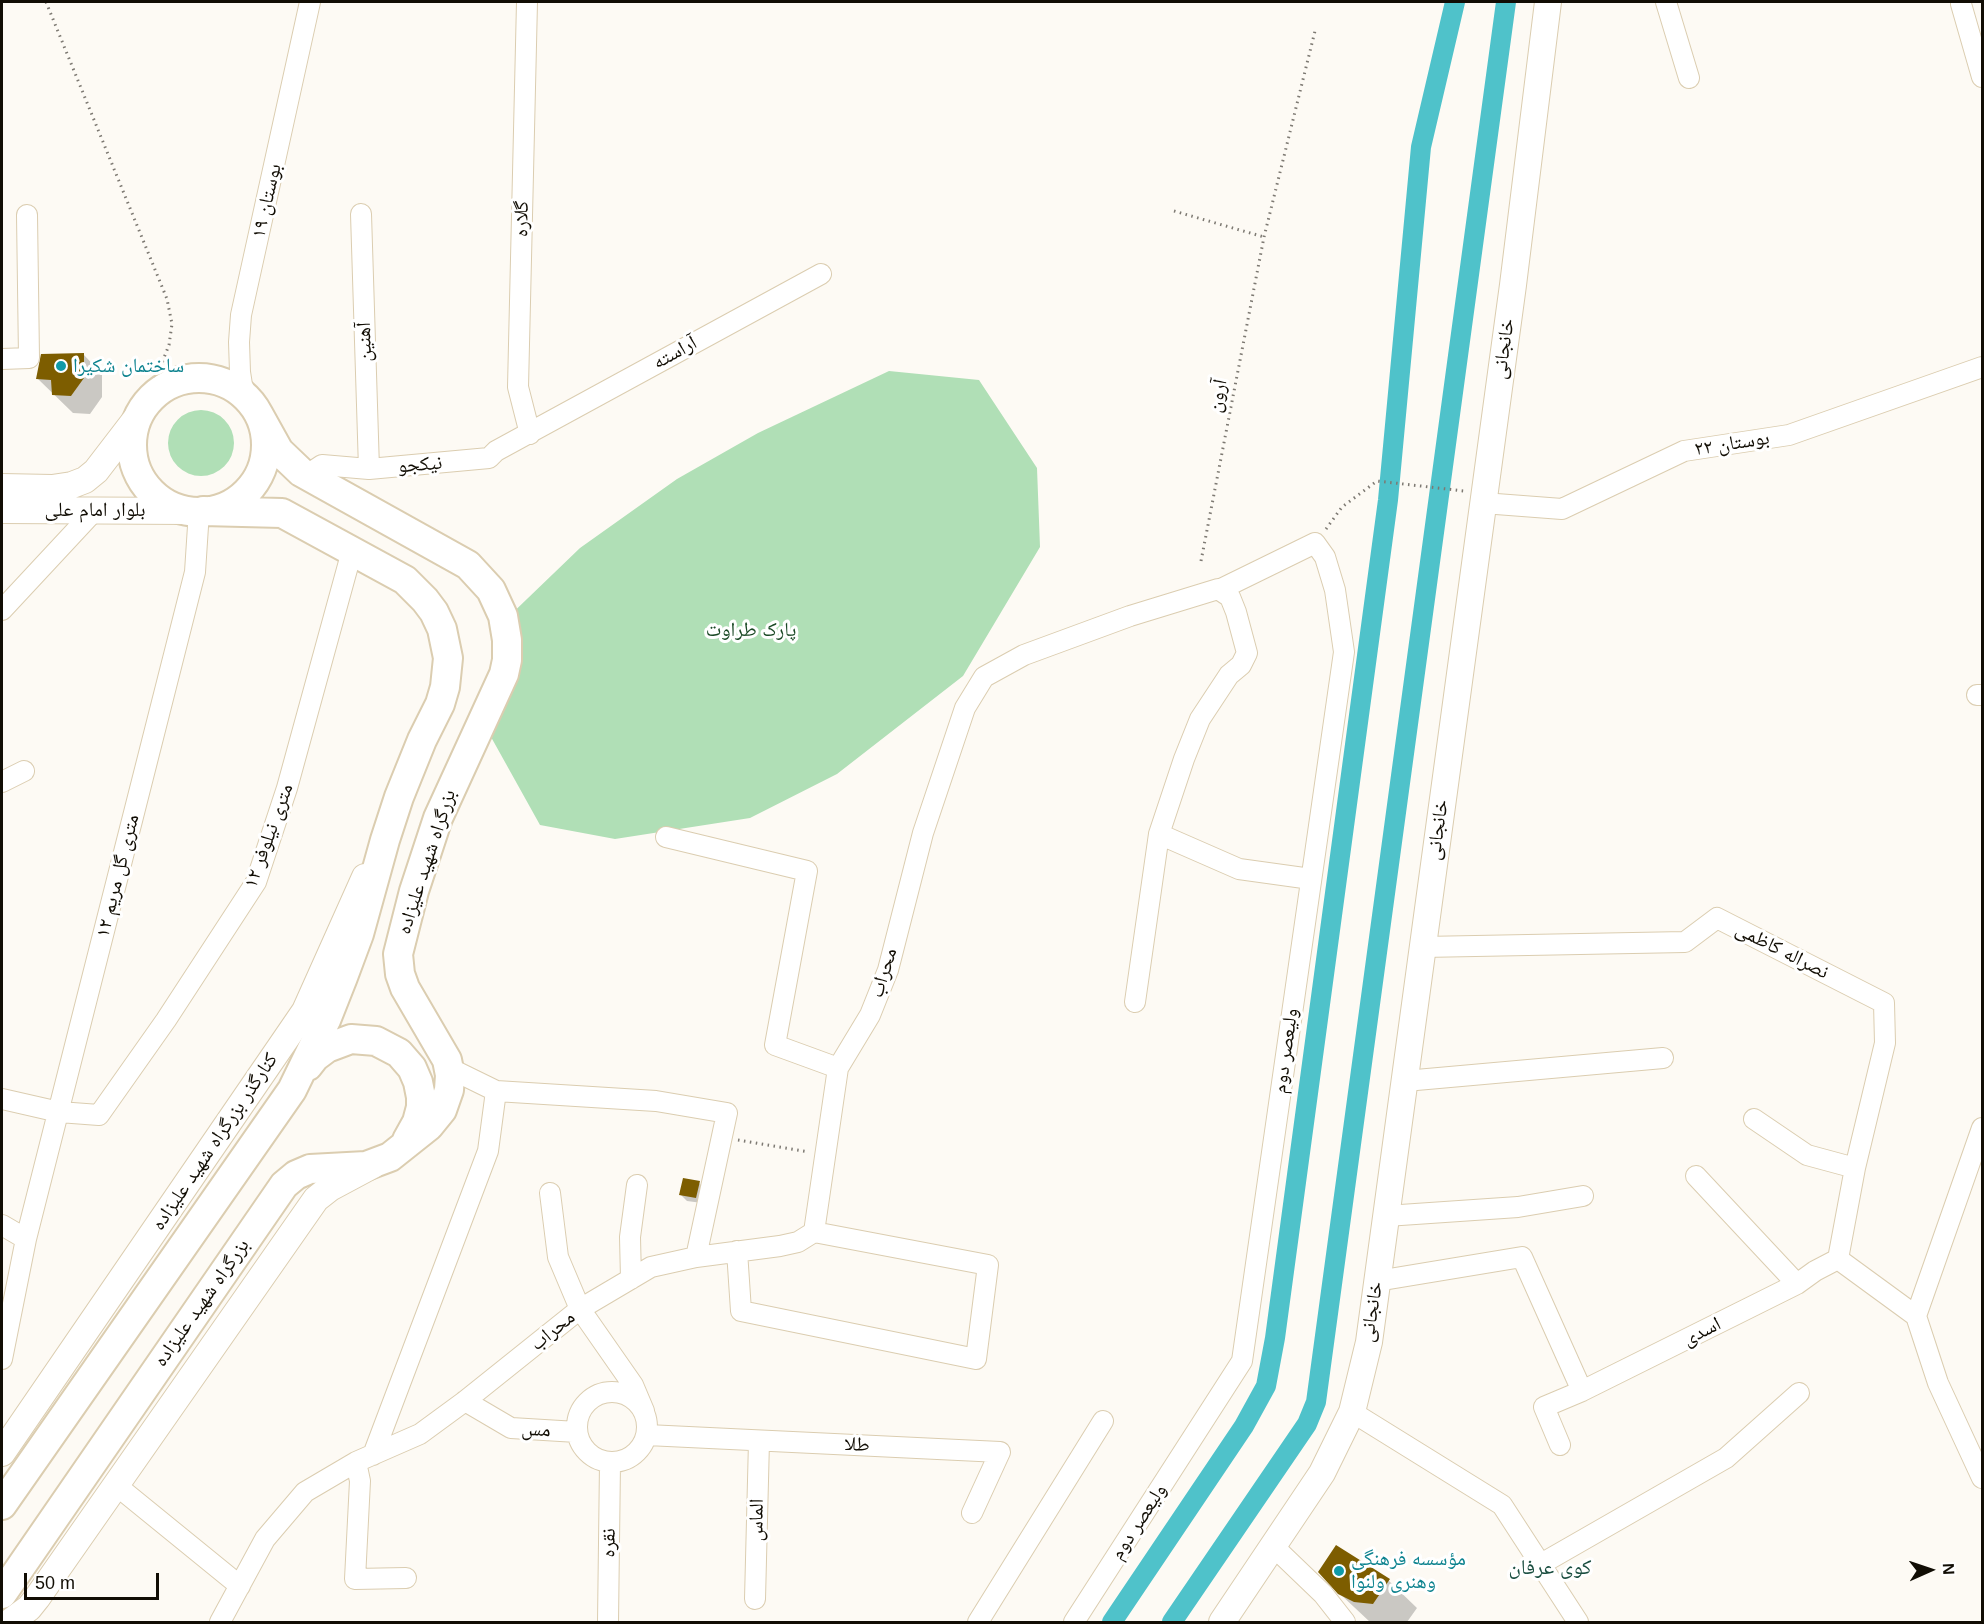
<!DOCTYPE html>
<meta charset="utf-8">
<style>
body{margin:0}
#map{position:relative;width:1984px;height:1624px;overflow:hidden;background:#fdfaf4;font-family:Arial,sans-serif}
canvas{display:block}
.frame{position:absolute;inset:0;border:3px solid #110d04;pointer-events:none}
.north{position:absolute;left:1900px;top:1540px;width:60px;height:60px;-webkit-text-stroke:4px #fff;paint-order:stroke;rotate:87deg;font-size:16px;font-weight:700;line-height:24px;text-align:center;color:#110d04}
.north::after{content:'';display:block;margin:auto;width:21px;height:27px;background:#110d04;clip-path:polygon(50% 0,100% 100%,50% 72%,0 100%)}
.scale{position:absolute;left:24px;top:1573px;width:135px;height:27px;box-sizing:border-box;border:3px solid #110d04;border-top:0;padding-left:8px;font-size:18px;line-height:21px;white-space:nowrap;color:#110d04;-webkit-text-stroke:4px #fff;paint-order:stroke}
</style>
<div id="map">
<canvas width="1984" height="1624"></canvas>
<div class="frame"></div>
<div class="north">N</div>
<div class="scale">50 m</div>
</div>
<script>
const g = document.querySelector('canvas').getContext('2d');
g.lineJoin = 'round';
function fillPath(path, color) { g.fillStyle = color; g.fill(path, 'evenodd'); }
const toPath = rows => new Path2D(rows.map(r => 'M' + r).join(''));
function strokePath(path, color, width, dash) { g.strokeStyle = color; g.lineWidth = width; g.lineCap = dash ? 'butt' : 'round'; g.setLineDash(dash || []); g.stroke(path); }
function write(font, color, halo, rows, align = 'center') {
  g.font = font + ' Arial,"Noto Naskh Arabic",sans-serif'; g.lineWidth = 6; g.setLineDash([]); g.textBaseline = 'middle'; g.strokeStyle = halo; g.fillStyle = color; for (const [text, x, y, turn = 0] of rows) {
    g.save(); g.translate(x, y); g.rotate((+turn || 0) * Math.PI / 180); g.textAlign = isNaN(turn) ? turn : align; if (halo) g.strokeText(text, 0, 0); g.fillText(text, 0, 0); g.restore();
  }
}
const green = toPath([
 [889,371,979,380,1037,468,1040,547,963,676,837,774,750,818,615,839,540,825,486,728,501,624,580,548,677,479,758,433],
 '168 443a33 33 0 1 1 66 0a33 33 0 1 1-66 0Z'
]);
const shadow = toPath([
 [84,355,102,374,102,397,90,414,73,413,38,379],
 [699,1183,705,1189,702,1203,687,1201,681,1195],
 [1337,1547,1389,1581,1417,1608,1407,1622,1370,1622,1339,1593]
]);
const canal = toPath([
 [1112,1622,1244,1426,1266,1386,1275,1338,1388,500,1421,147,1455,2],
 [1172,1622,1307,1424,1316,1402,1506,2]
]);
const building = toPath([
 [84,353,84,378,71,396,52,395,51,380,36,379,41,354],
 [683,1178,700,1181,696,1198,679,1195],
 [1336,1545,1390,1579,1373,1604,1354,1602,1338,1594,1318,1572]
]);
const path = toPath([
 [46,2,167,299,172,324,169,345,149,396],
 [1174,211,1264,237],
 [1326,529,1342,507,1377,481,1464,491],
 [1201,561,1264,237,1315,31],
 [738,1140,809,1152]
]);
const minor = toPath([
 [527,2,518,387,530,434],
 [1666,2,1689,78],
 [1961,4,1982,77],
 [361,214,369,469],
 [2,359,29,358,27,215],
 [249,400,242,385,240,372,239,342,241,315,310,2],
 [309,477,313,471,322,465,369,469,489,458,496,451,821,274],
 [1483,503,1562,509,1684,451,1789,435,1982,367],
 [2,610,96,509],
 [1977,695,1982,695],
 [2,782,24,771],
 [1159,834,1239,869,1311,879],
 [666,837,807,871,775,1045,838,1068],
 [1423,947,1685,942,1717,918,1884,1003,1885,1043,1855,1168,1838,1259],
 [449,1068,496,1091,656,1101,727,1113,696,1257],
 [1405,1081,1663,1058],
 [2,1099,59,1112,99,1115,166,1020,256,882,287,788,352,551],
 [1754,1119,1807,1155,1855,1168],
 [1696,1176,1797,1284],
 [550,1193,558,1257,580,1309,633,1385,644,1411],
 [1386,1216,1518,1207,1583,1196],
 [2,1225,26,1239],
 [737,1251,741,1311,976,1359,988,1265,814,1232],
 [1838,1259,1916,1316,1938,1383,1982,1478],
 [631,1279,630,1237,637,1185],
 [1377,1281,1522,1257,1582,1391,1797,1284,1815,1271,1838,1259],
 [1916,1316,1982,1128],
 [2,1359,26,1239,195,572,199,511],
 '577 1427a35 35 0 1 1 70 0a35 35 0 1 1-70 0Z',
 [465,1401,511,1428,577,1432],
 [1352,1412,1502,1505,1578,1622],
 [647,1435,1000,1452,972,1513],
 [1560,1445,1544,1407,1582,1391],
 [373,1455,488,1151,496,1091],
 [356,1462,360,1481,355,1579,406,1578],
 [122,1490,240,1586],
 [1273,1546,1323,1594,1345,1622],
 [1541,1564,1726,1458,1799,1393],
 [755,1599,759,1441],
 [220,1622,265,1539,305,1492,356,1462,420,1434,465,1401,580,1309,651,1267,696,1257,780,1246,798,1242,814,1232,838,1068,870,1015,888,970,923,833,965,708,984,677,1024,655,1130,616,1218,589,1230,597,1236,612,1247,653,1241,665,1229,675,1200,719,1184,759,1159,834,1135,1002],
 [608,1622,610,1463],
 [978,1622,1103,1421],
 [1074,1622,1242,1361,1344,652,1335,590,1325,557,1315,543,1219,590]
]);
const major = toPath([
 [2,487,52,488,72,485,85,480,96,471,139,415],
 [2,510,189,511],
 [2,1453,305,1011,365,877],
 [10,1622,29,1608,37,1598,316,1199,330,1188,373,1165],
 [1222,1622,1322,1473,1352,1412,1369,1342,1513,285,1548,2]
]);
const highway = toPath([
 '132 445a67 67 0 1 1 134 0a67 67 0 1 1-134 0Z',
 [308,1066,315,1057,327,1048,351,1039,376,1041,399,1053,412,1068,418,1082,421,1097,421,1107,417,1122,407,1140],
 [2,1505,292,1090,326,1020,343,977,359,934,385,840,399,797,422,740,440,704,445,687,448,658,442,629,434,612,425,600,405,580,282,513,203,511],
 [2,1594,284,1185,296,1175,310,1169,366,1166,390,1157,429,1126,442,1110,449,1090,450,1075,447,1060,405,988,400,974,398,954,414,891,438,818,504,674,507,660,507,640,503,616,491,590,468,565,301,472,279,451,259,415]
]);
const markers = [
 [61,366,6,"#0f9aa8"],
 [1339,1571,6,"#0f9aa8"]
];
const streetNames = [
 ["بوستان ۱۹",267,201,-77],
 ["گلاره",522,219,-89],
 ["آهنین",365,342,-92],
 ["خانجانی",1504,349,-82],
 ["آراسته",675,353,-29],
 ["آرون",1218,396,-79],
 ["بوستان ۲۲",1732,444,-9],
 ["نیکجو",420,465,-5],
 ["بلوار امام علی",95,510],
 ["خانجانی",1438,830,-82],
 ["۱۲ متری نیلوفر",269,836,-70],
 ["بزرگراه شهید علیزاده",427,862,-72],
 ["۱۲ متری گل مریم",118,876,-76],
 ["نصراله کاظمی",1782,951,27],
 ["محراب",884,973,-73],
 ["ولیعصر دوم",1286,1051,-82],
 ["کنارگذر بزرگراه شهید علیزاده",215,1142,-56],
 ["بزرگراه شهید علیزاده",202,1303,-55],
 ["خانجانی",1372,1312,-81],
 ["محراب",553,1331,-39],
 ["اسدی",1702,1332,-27],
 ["مس",536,1430,3],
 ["طلا",857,1445,3],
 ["الماس",757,1520,-89],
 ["ولیعصر دوم",1139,1522,-57],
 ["نقره",609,1543,-89]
];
const cultureNames = [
 ["ساختمان شکیرا",73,366],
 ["مؤسسه فرهنگی",1351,1559],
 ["وهنری ولنوا",1351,1582]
];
const parkNames = [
 ["پارک طراوت",751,630]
];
const neighbourhoodNames = [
 ["کوی عرفان",1550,1568]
];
fillPath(green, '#b0dfb6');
fillPath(shadow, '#0003');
strokePath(canal, '#4fc2ca', 20);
fillPath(building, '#7d5d00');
strokePath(minor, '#dbcdb0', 22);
strokePath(major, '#dbcdb0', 28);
strokePath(highway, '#dbcdb0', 32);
strokePath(path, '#7d7972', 3, [1.5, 4.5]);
strokePath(minor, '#fff', 20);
strokePath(major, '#fff', 26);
strokePath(highway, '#fff', 28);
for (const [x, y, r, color] of markers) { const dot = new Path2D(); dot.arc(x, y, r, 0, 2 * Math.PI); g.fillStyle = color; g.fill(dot); strokePath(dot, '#fff', 2); }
write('20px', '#110d04', '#fff', streetNames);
write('20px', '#0d838f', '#fff', cultureNames, 'left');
write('20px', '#1a4925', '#fff', parkNames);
write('21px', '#1a4e40', '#fff', neighbourhoodNames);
</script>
